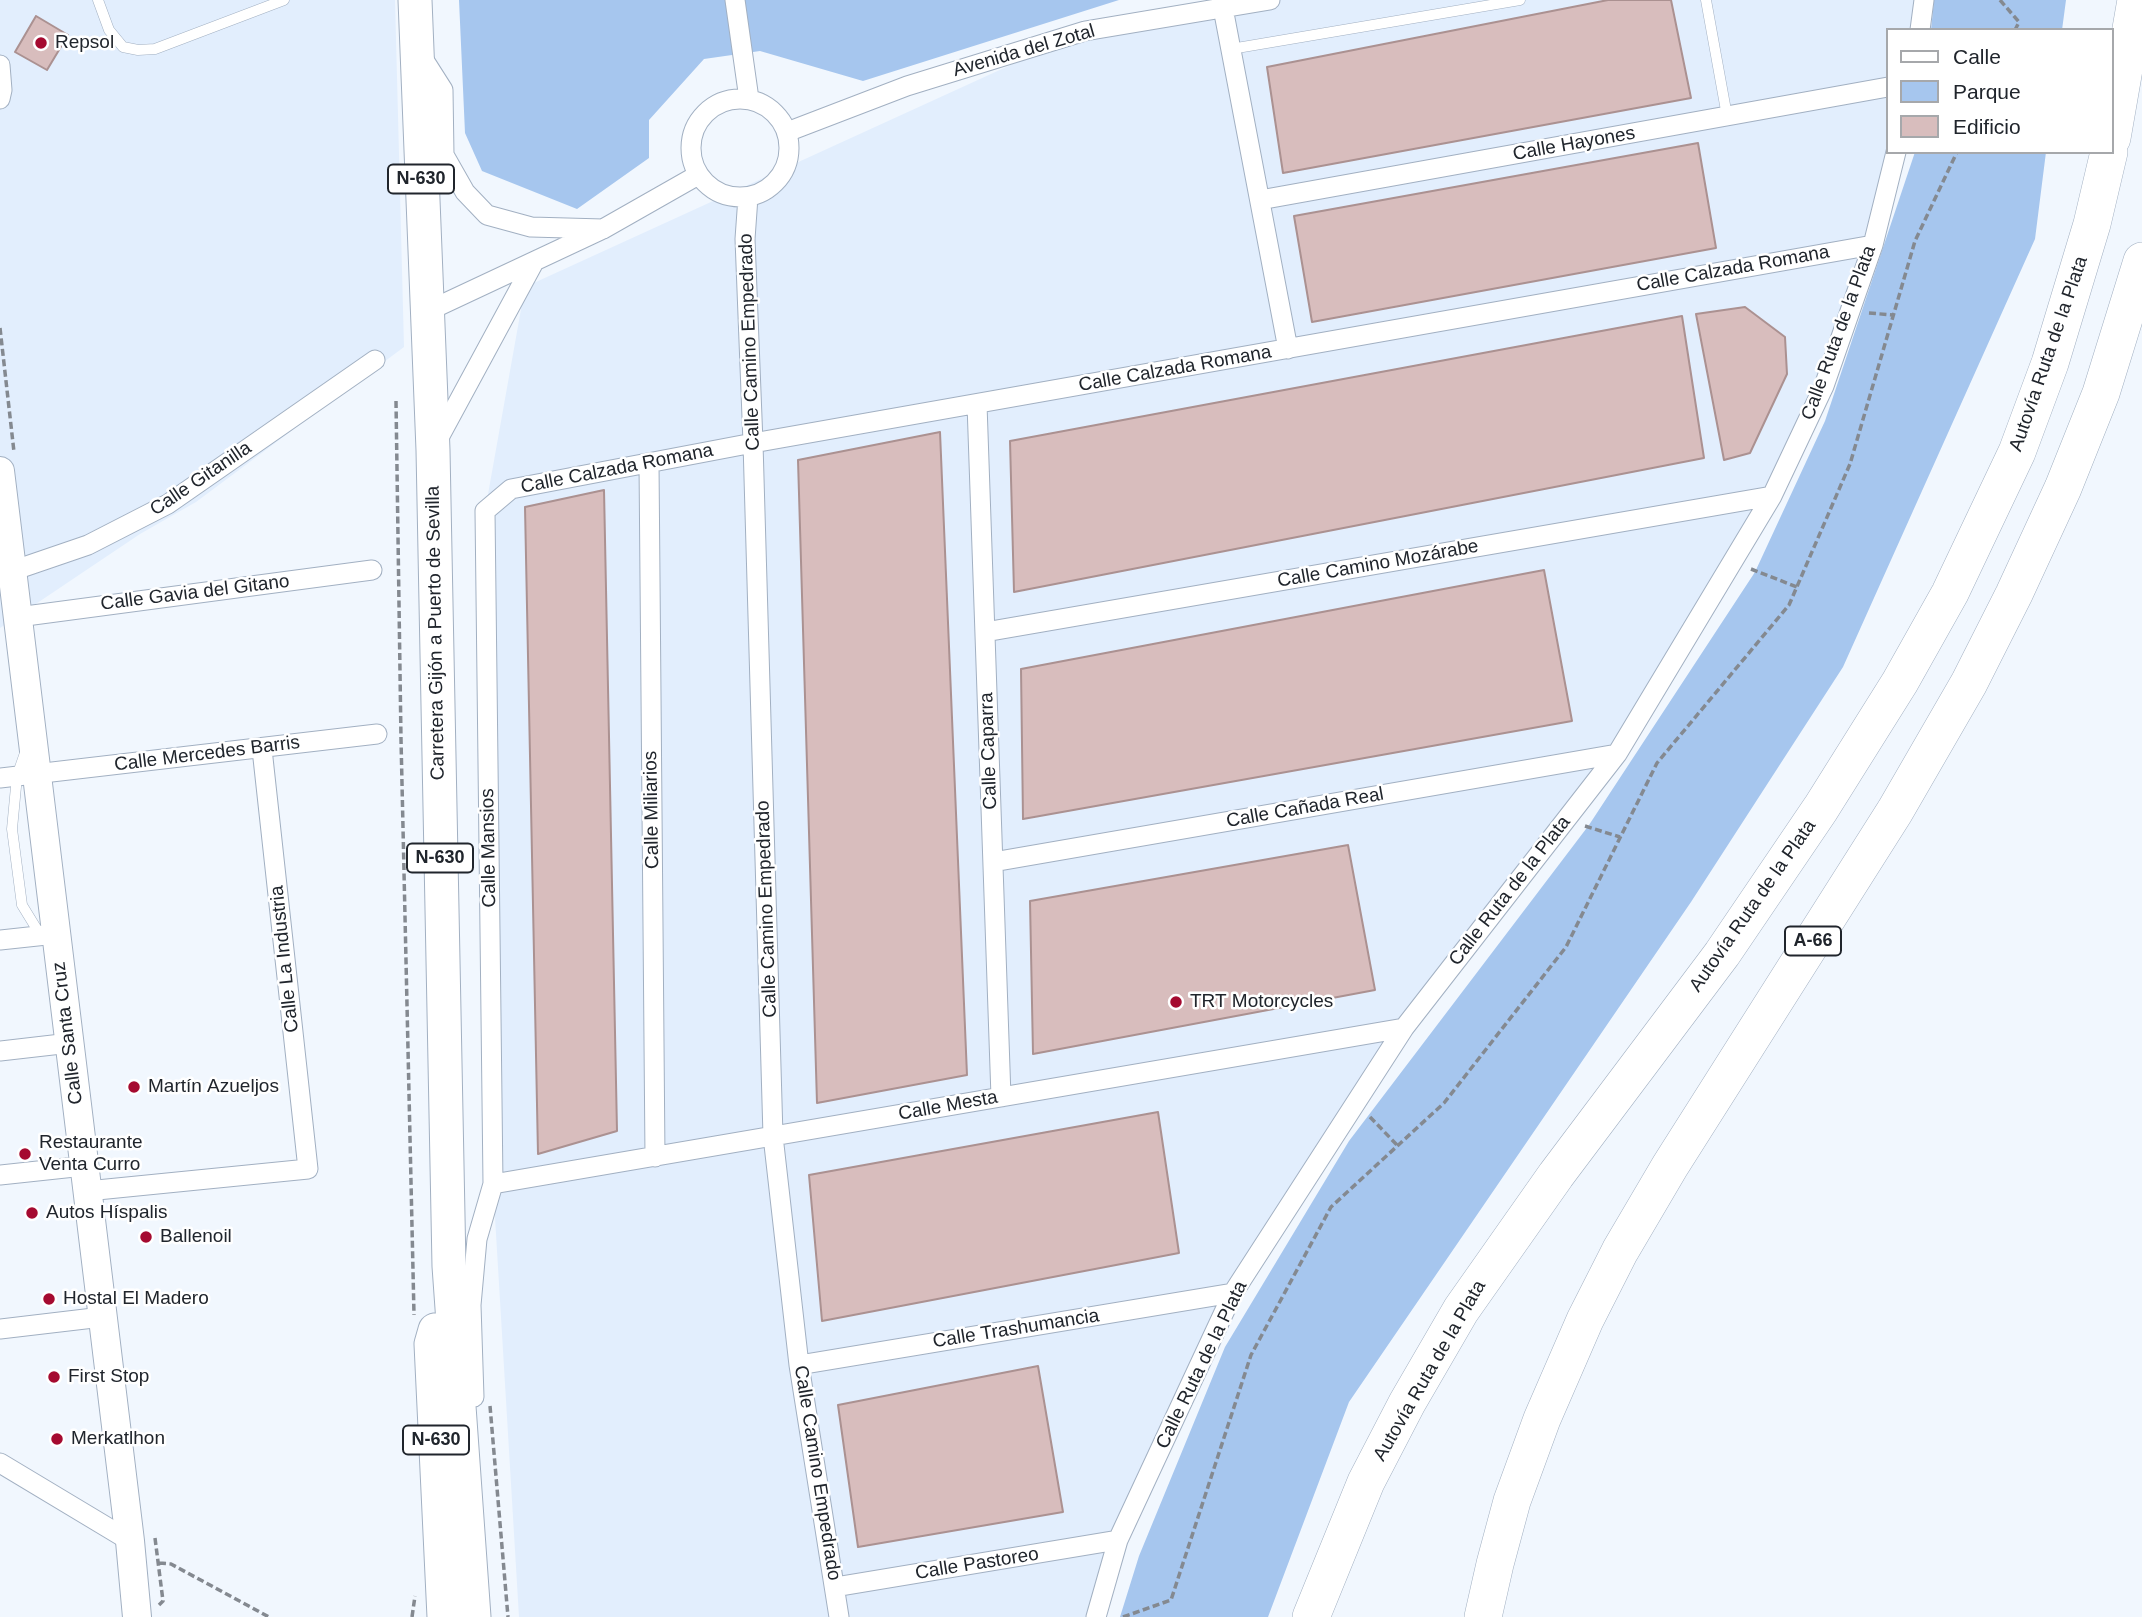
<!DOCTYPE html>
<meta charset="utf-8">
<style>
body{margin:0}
#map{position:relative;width:2142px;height:1617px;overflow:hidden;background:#f1f7fe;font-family:Helvetica,sans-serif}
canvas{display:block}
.legend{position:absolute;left:1886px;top:28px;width:228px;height:126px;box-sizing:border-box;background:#fff;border:2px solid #a6a8ab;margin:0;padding:9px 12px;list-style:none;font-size:21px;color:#20252c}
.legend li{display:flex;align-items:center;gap:14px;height:35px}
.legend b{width:35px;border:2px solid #a6a8ab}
</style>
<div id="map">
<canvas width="2142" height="1617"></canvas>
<ul class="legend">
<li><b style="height:9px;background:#fff"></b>Calle</li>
<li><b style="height:19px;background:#a6c6ee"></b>Parque</li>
<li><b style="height:19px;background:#d8bdbd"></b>Edificio</li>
</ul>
</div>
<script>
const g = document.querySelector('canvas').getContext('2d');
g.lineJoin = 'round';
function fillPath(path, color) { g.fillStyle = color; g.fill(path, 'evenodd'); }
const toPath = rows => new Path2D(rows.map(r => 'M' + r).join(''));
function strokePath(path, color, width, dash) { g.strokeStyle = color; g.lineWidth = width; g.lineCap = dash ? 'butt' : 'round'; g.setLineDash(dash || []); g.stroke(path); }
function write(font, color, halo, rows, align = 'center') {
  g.font = font + ' Helvetica,sans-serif'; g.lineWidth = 5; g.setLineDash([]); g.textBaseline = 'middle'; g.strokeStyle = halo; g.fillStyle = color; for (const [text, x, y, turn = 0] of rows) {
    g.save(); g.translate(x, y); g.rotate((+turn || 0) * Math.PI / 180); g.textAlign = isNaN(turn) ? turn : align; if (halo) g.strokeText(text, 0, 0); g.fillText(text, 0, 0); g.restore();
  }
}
const built = toPath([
 [0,0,395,0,404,347,196,502,140,534,0,628],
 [1270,0,1924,0,1920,30,1888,30,1888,152,1873,245,1772,496,1617,754,1404,1028,1233,1293,1118,1540,1096,1617,519,1617,493,1184,485,511,525,287,1085,31]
]);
const green = toPath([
 [459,0,1119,0,863,81,760,51,704,59,649,120,649,158,577,209,482,171,465,133],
 [1934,0,2066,0,2062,30,1931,30],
 [1915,152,2046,152,2035,239,1843,667,1691,902,1349,1402,1268,1617,1120,1617,1139,1556,1225,1347,1349,1141,1589,825,1755,572,1825,421]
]);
const building = toPath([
 [1608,0,1671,0,1691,98,1283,173,1267,67,1608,0],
 [36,16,68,35,47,70,15,52,36,16],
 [1698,143,1716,248,1312,322,1294,216,1698,143],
 [1745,307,1785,337,1787,374,1750,453,1724,460,1696,314,1745,307],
 [1682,316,1704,458,1014,592,1010,441,1682,316],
 [940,432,967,1075,817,1103,798,460,940,432],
 [604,490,617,1131,538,1154,525,507,604,490],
 [1544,570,1572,721,1023,819,1021,669,1544,570],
 [1348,845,1375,990,1033,1054,1030,901,1348,845],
 [1158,1112,1179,1253,822,1321,809,1175,1158,1112],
 [1038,1366,1063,1512,858,1547,838,1405,1038,1366]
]);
const path = toPath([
 [2000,0,2019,22,2015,30],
 [1869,313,1893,315],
 [0,328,14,452],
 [396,401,401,739,414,1315],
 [1751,569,1797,587],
 [1585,826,1620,837],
 [1370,1117,1398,1146],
 [490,1406,508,1617],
 [155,1538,163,1601,159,1605],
 [159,1563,171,1564,269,1617],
 [412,1617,415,1596],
 [1123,1617,1171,1600,1251,1355,1331,1207,1444,1103,1566,947,1657,763,1789,605,1850,464,1915,241,1957,152]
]);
const service = toPath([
 [98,0,109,30,123,47,138,50,155,49,284,0],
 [1706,0,1727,116],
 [1231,49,1520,0],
 [25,753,17,776,12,829,22,905,41,936]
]);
const minor = toPath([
 [735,0,749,99],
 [1223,8,1288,349],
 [1920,30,1924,0],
 [422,57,443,90,444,155,465,192,487,215,531,227,603,229],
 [0,65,2,90,0,99],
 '691 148a49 49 0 1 1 98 0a49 49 0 1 1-98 0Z',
 [787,132,907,86,1085,31,1270,0],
 [748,197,745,239,753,443,773,1136,799,1365,839,1617],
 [1260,200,1888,87],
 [426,312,603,229,698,175],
 [977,404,1001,1097],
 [436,443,534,262],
 [649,463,655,1157],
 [12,571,88,545,168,504,375,360],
 [18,617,372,570],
 [985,632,1772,496],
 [0,778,377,734],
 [993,862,1617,754],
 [0,940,56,934],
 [0,1051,70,1043],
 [0,1175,84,1166],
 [493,1184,1404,1028],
 [87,1191,308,1169,262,749],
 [0,1329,102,1317],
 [799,1365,1233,1293],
 [474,1397,471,1305,477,1239,493,1184,485,511,511,489,753,443,1873,245],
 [0,1463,130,1541],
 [835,1587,1118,1540],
 [1096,1617,1118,1540,1233,1293,1404,1028,1617,754,1772,496,1824,386,1873,245,1896,152]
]);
const secondary = toPath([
 [0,471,130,1541,137,1617]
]);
const trunk = toPath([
 [415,0,433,450,449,1266,474,1617],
 [435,1330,431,1344,444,1617]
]);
const motorway = toPath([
 [2112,138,2136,0],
 [1311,1617,1366,1482,1407,1403,1461,1310,1556,1175,1722,954,1821,808,1900,682,1950,593,2017,452,2050,363,2092,224,2109,152],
 [1483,1617,1495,1564,1512,1501,1542,1419,1585,1320,1620,1251,1670,1166,1895,811,1969,683,2014,594,2063,488,2101,393,2142,261]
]);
const markers = [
 [41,43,7,"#a50a30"],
 [1176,1002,7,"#a50a30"],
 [134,1087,7,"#a50a30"],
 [25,1154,7,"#a50a30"],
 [32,1213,7,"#a50a30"],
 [146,1237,7,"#a50a30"],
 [49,1299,7,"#a50a30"],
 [54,1377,7,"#a50a30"],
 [57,1439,7,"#a50a30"]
];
const shields = [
 [421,179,66],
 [440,858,66],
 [1813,941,56],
 [436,1440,66]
];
const shieldNames = [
 ["N-630",421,179],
 ["N-630",440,858],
 ["A-66",1813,941],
 ["N-630",436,1440]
];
const poiNames = [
 ["Repsol",55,43],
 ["TRT Motorcycles",1190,1002],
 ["Martín Azueljos",148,1087],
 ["Restaurante",39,1143],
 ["Venta Curro",39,1165],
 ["Autos Híspalis",46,1213],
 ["Ballenoil",160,1237],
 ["Hostal El Madero",63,1299],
 ["First Stop",68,1377],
 ["Merkatlhon",71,1439]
];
const streetNames = [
 ["Avenida del Zotal",1024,51,-16],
 ["Calle Hayones",1574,144,-10],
 ["Calle Calzada Romana",1733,269,-10],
 ["Calle Ruta de la Plata",1839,333,-70],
 ["Calle Camino Empedrado",750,342,-92],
 ["Autovía Ruta de la Plata",2049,354,-71],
 ["Calle Calzada Romana",1175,369,-10],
 ["Calle Calzada Romana",617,469,-11],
 ["Calle Gitanilla",201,479,-34],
 ["Calle Camino Mozárabe",1378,564,-10],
 ["Calle Gavia del Gitano",195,593,-7],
 ["Carretera Gijón a Puerto de Sevilla",436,633,-91],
 ["Calle Caparra",989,751,-92],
 ["Calle Mercedes Barris",207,754,-7],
 ["Calle Cañada Real",1305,808,-10],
 ["Calle Miliarios",652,810,-91],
 ["Calle Mansios",489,848,-91],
 ["Calle Ruta de la Plata",1510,891,-52],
 ["Autovía Ruta de la Plata",1753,906,-55],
 ["Calle Camino Empedrado",767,909,-92],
 ["Calle La Industria",285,959,-96],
 ["Calle Santa Cruz",68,1033,-97],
 ["Calle Mesta",948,1106,-10],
 ["Calle Trashumancia",1016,1329,-9],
 ["Calle Ruta de la Plata",1202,1365,-64],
 ["Autovía Ruta de la Plata",1430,1371,-60],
 ["Calle Camino Empedrado",817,1473,81],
 ["Calle Pastoreo",977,1564,-9]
];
fillPath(built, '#e2eefd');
fillPath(green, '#a6c6ee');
fillPath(building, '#d8bdbd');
strokePath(building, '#ab9191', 2);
strokePath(service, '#a2b0c2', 11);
strokePath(minor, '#a2b0c2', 21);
strokePath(secondary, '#a2b0c2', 30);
strokePath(trunk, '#a2b0c2', 35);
strokePath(motorway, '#a2b0c2', 38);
strokePath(path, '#848990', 3.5, [7, 3.5]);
strokePath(service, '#fff', 10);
strokePath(minor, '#fff', 19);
strokePath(secondary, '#fff', 28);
strokePath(trunk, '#fff', 33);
strokePath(motorway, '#fff', 37);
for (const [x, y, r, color] of markers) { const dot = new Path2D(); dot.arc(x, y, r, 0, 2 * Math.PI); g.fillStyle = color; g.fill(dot); strokePath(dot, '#fff', 2.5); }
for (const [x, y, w] of shields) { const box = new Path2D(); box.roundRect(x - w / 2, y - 14.5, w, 29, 5); g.fillStyle = '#fff'; g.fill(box); strokePath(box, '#20252c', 2); }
write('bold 18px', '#20252c', null, shieldNames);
write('19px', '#20252c', '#fff', poiNames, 'left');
write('19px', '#20252c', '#fff', streetNames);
</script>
